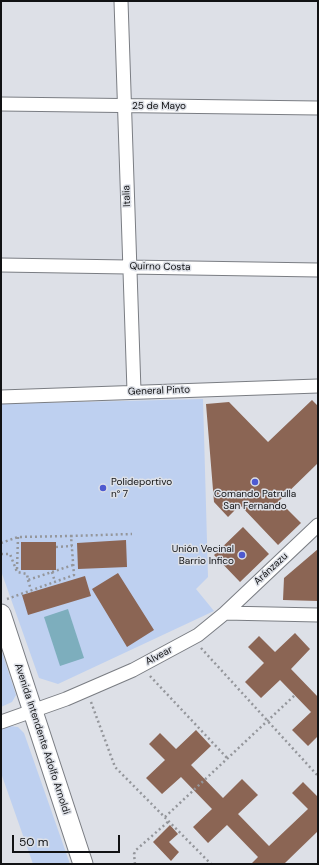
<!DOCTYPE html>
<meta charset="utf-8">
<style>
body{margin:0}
#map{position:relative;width:319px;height:865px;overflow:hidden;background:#dde0e7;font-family:"DM Sans",sans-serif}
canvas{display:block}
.frame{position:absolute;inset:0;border:2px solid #111214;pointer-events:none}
.scale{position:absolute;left:12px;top:835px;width:108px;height:18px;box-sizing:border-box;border:2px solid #111214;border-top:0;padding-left:5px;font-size:12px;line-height:14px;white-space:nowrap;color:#111214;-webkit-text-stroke:3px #dde0e7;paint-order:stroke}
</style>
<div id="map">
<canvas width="319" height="865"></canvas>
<div class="frame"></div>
<div class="scale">50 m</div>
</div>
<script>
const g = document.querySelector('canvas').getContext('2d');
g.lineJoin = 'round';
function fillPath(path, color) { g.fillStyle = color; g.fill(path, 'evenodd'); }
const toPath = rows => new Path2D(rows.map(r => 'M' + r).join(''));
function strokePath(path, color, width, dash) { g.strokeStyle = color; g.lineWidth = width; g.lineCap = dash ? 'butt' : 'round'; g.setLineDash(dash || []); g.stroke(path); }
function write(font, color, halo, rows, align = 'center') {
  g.font = font + ' "DM Sans",sans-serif'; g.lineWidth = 3; g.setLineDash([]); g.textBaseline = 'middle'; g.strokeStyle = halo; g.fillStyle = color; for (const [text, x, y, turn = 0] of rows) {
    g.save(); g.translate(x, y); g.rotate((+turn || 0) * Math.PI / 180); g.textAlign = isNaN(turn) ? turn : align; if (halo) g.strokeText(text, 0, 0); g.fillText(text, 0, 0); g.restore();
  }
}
const green = toPath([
 [203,399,208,577,196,589,214,611,58,684,39,678,1,571,1,404],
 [1,649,16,695,12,702,1,707],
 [10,726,18,727,24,733,70,864,33,864,1,773,1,729]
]);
const water = toPath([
 [68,609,84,658,60,666,44,617]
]);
const building = toPath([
 [312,400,318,406,318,463,279,501,301,523,278,545,240,505,228,517,214,502,206,404,229,402,268,442],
 [243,527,269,554,240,582,214,555],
 [126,540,127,567,78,569,77,543],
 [21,542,56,542,56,570,21,570],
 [318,549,318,601,283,600,284,578],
 [118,573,154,630,127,647,92,589],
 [85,576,91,596,28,615,22,595],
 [295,633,310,649,291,669,318,697,318,736,308,746,292,730,311,712,280,680,261,698,245,682,264,663,248,647,259,636,275,652],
 [196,730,211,746,191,765,223,798,242,779,258,795,238,814,269,846,308,809,292,793,303,782,318,797,318,831,285,863,286,864,251,864,258,857,227,825,208,843,193,827,212,809,181,777,162,794,146,778,165,760,149,744,160,733,176,749],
 [170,825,178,834,169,842,179,852,171,861,153,842]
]);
const path = toPath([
 [1,543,18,537,71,536],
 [56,547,72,546],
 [1,554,10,554,17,572,27,574,28,580,73,565],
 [17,569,18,537],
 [52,572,55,582],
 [28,580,31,590],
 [7,599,74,575,71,536,132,534],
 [201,648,318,776],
 [150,676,228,759],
 [91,702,115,767,211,864],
 [165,817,295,695],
 [135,864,134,854,136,850,169,821]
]);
const minor = toPath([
 [121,1,134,391],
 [1,104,318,108],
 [1,265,318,270],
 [1,397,318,386],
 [225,613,318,615],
 [1,722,66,699,133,670,198,635,225,613,318,525]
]);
const secondary = toPath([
 [1,614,83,864]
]);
const markers = [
 [255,482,4,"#4e5ad0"],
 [103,488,4,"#4e5ad0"],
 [242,555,4,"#4e5ad0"]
];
const streetNames = [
 ["25 de Mayo",159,106],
 ["Italia",127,196,-92],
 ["Quirno Costa",160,267,1],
 ["General Pinto",159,391,-2],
 ["Aránzazu",271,569,-43],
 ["Alvear",159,656,-28],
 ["Avenida Intendente Adolfo Arnoldi",42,739,72]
];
const poiNames = [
 ["Polideportivo",111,482],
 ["n° 7",111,494],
 ["Comando Patrulla",255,494,"center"],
 ["San Fernando",255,506,"center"],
 ["Unión Vecinal",234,549,"right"],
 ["Barrio Infico",234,561,"right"]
];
fillPath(green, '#bed0f0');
fillPath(water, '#7daebd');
fillPath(building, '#8b6554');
strokePath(minor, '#7a7d83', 15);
strokePath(secondary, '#7a7d83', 21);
strokePath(path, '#94969b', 2.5, [2, 3]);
strokePath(minor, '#fff', 13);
strokePath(secondary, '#fff', 19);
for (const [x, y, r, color] of markers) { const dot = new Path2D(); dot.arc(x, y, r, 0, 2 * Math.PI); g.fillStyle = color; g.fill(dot); strokePath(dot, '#dde0e7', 1.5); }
write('10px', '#111214', '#dde0e7', streetNames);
write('10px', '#111214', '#dde0e7', poiNames, 'left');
</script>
